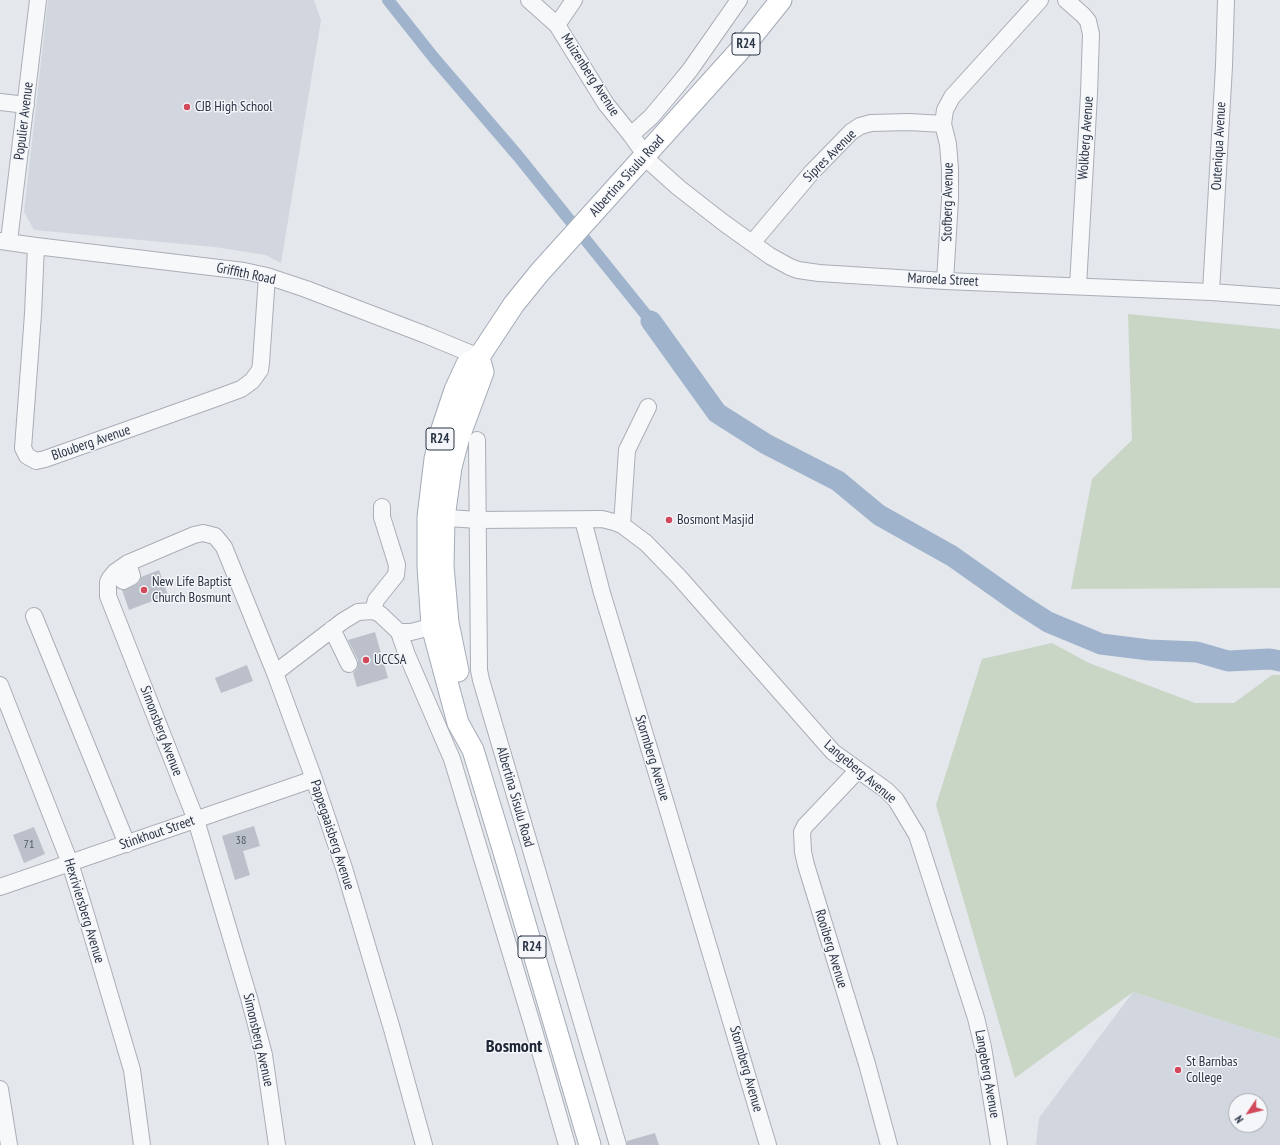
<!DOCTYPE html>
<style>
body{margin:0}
#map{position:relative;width:1280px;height:1145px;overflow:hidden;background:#e4e7ec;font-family:"PT Sans Narrow",sans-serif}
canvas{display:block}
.north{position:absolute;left:1228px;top:1093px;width:40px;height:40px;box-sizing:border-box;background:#f4f6f9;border:1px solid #a4a8b1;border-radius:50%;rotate:235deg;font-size:11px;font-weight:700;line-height:16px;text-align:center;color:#2b3445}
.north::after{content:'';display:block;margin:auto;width:14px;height:18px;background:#d1495b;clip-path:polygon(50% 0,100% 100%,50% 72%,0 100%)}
</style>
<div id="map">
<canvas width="1280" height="1145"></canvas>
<div class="north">N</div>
</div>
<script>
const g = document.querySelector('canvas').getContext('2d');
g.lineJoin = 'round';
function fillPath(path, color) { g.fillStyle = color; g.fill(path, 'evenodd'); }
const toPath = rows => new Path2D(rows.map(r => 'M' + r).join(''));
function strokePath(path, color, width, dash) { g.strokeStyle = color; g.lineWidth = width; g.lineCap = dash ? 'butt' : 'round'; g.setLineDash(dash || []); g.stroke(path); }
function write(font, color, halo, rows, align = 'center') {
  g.font = font + ' "PT Sans Narrow",sans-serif'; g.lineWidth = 3; g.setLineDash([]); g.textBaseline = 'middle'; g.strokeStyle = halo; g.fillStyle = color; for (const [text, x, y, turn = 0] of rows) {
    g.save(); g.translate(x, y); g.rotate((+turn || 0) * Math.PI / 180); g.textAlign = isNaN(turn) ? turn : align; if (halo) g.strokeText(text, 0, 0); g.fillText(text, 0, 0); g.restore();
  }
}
const built = toPath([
 [48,0,314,0,321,20,281,263,266,255,215,247,34,230,24,212],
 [1133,992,1280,1039,1280,1145,1036,1145,1039,1118],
 [1236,1101,1260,1101,1260,1125,1236,1125]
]);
const green = toPath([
 [1128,314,1280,329,1280,588,1071,589,1092,479,1132,440],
 [1052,643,1089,663,1195,703,1234,703,1272,675,1280,675,1280,1039,1133,992,1015,1078,936,805,982,659]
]);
const canal = toPath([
 [388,0,434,58,518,156,651,321]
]);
const river = toPath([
 [651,321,717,413,766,444,838,481,879,515,952,556,1020,604,1048,622,1101,644,1149,650,1197,652,1228,661,1270,659,1280,661]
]);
const building = toPath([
 [159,570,168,595,129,610,122,590,135,585,139,582,141,577],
 [375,632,388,678,357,687,353,673,357,669,358,665,358,660,348,640],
 [247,665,253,681,221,693,215,678],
 [254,826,260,846,243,851,250,875,235,880,222,836],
 [34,827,45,854,24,863,13,835],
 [655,1133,659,1145,627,1145,627,1141]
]);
const minor = toPath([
 [529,0,557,25,606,104,631,135,651,163,679,188,724,223,770,256,790,267,798,270,819,273,945,281,1211,292,1280,297],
 [1066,0,1083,15,1088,21,1091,34,1089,94,1078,286],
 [557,25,574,0],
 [0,102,26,105],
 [631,135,651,117,672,92,690,70,739,0],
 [0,241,36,246,244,271,267,276,306,289,426,335,479,357],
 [9,241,38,0],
 [752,243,812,172,851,132,860,126,871,123,909,122,943,124],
 [36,246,33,314,23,448,27,456,36,461,45,459,211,400,241,389,252,381,260,370,261,363,267,276],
 [945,281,950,199,950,169,948,144,943,124,945,110,952,97,1040,0],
 [1211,292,1224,66,1226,0],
 [477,440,479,670,481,680,618,1145],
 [433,517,478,520,602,519,614,522,622,525,646,543,679,577,833,752,886,790,896,800,917,835,976,1018,983,1047,999,1145],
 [583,520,602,593,663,794,768,1145],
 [622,525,627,450,648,407],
 [123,581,131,577,132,576,128,563],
 [373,611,376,600,396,575,397,565,382,517,382,507],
 [34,616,127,844],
 [332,629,349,664],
 [399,632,411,632,442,624],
 [275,673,343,621,358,612,373,611,380,614,399,632,407,655,452,759,533,1027,567,1145],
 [0,685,70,863,84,908,132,1070,142,1145],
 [858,770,805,826,802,832,803,852,806,865,867,1064,889,1145],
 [0,887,314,779],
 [0,1089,9,1145],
 [277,1145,264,1055,249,998,196,820,108,596,108,582,110,578,115,572,128,563,194,535,203,533,215,536,224,547,275,673,314,779,344,868,392,1029,424,1145]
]);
const major = toPath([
 [458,671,448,623,443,566,444,518,451,467,459,437,483,372,479,357],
 [590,1145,504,852,473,750,458,723,432,626,428,566,428,517,435,459,442,429,455,390,467,364,479,357,514,304,540,272,749,40,781,0]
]);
const markers = [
 [187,107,4,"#d1495b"],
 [669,520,4,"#d1495b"],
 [144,590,4,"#d1495b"],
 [366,660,4,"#d1495b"],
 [1178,1070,4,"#d1495b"]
];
const numberNames = [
 ["38",241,841],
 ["71",29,845]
];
const shields = [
 [746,44,28],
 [440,439,28],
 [532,947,28]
];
const shieldNames = [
 ["R24",746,44],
 ["R24",440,439],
 ["R24",532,947]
];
const streetNames = [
 ["Muizenberg Avenue",590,75,57],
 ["Populier Avenue",24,121,-83],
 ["Wolkberg Avenue",1086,138,-86],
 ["Outeniqua Avenue",1219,146,-87],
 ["Sipres Avenue",830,156,-45],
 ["Albertina Sisulu Road",627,176,-48],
 ["Stofberg Avenue",948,202,-89],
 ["Griffith Road",246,274,12],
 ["Maroela Street",943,280,3],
 ["Blouberg Avenue",91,443,-19],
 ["Simonsberg Avenue",161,731,69],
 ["Stormberg Avenue",652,758,73],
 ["Langeberg Avenue",860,772,40],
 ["Albertina Sisulu Road",515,797,74],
 ["Stinkhout Street",157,833,-19],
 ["Pappegaaisberg Avenue",332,835,72],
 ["Hexriviersberg Avenue",84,911,73],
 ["Rooiberg Avenue",831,949,73],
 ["Simonsberg Avenue",258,1040,77],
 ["Stormberg Avenue",746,1069,74],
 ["Langeberg Avenue",987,1074,80]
];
const poiNames = [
 ["CJB High School",195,107],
 ["Bosmont Masjid",677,520],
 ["New Life Baptist",152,582],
 ["Church Bosmunt",152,598],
 ["UCCSA",374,660],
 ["St Barnbas",1186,1062],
 ["College",1186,1078]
];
const districtNames = [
 ["Bosmont",514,1047]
];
fillPath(built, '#d2d6de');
fillPath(green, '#c9d6c5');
strokePath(canal, '#9fb4cc', 12);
strokePath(river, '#9fb4cc', 21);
fillPath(building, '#bbc0ca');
strokePath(minor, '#a9aeb7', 18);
strokePath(major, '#a3abb8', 23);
strokePath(minor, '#f7f8fa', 16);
strokePath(major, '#fff', 21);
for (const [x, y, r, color] of markers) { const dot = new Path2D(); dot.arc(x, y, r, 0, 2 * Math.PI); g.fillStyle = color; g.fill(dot); strokePath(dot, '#f4f6f9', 1.5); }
write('12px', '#4f5766', null, numberNames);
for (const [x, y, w] of shields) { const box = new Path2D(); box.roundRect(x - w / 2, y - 11, w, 22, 3); g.fillStyle = '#f4f6f9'; g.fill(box); strokePath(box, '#2b3445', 1); }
write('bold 13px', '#2b3445', null, shieldNames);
write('14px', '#2b3445', '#f4f6f9', streetNames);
write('14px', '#2b3445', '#f4f6f9', poiNames, 'left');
write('bold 18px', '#1d2536', '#f4f6f9', districtNames);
</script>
